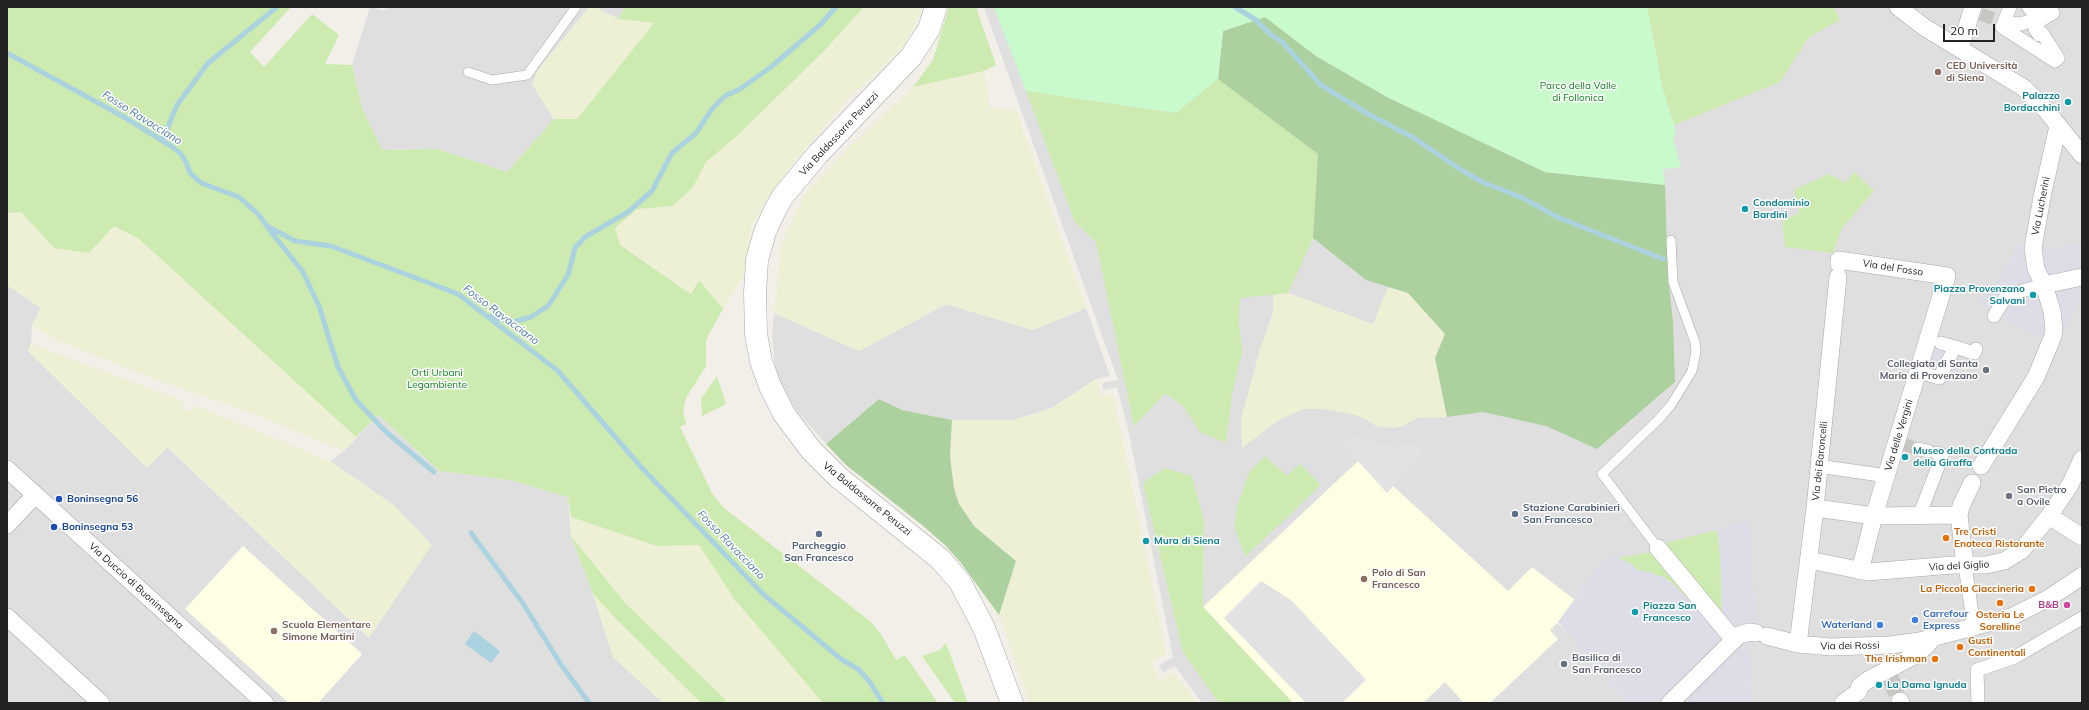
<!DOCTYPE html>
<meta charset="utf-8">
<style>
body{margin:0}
#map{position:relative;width:2089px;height:710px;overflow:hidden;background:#f2efe9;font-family:Mulish,sans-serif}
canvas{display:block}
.frame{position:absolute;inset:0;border:8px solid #222;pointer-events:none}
.scale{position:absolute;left:1943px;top:24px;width:52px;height:18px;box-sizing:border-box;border:2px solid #222;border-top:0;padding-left:5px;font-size:12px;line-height:14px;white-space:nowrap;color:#222;-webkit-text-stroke:3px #fff;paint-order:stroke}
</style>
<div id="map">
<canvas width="2089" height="710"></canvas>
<div class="frame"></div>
<div class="scale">20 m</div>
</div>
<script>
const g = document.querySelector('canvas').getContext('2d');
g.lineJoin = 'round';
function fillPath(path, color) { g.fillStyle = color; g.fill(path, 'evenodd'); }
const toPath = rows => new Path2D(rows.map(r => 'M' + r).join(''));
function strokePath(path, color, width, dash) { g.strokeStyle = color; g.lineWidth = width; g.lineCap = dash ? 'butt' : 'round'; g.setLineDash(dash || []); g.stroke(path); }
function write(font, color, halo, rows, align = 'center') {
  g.font = font + ' Mulish,sans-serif'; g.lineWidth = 3; g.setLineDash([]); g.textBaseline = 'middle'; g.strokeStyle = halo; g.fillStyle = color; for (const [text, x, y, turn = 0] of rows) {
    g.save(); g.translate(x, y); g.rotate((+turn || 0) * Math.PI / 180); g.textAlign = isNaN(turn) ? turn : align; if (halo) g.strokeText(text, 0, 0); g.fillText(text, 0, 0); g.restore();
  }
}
const residential = toPath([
 [370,7,382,10,392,7,589,7,539,69,532,84,554,119,507,172,437,149,382,150,362,108,352,65],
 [595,7,625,7,618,19],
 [984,7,2082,7,2082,703,1202,703,1175,666,1163,672,1159,665,1173,657,1128,429,1117,387,1103,390,1103,383,1118,380],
 [7,285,41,308,32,326,31,344,28,351,148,467,167,447,369,638,395,506,330,461,344,451,378,415,440,471,510,480,568,497,571,536,593,594,613,657,663,703,318,703,362,654,186,609,289,703,7,703],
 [946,304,1033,330,1086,308,1110,376,1096,379,1052,408,1014,420,952,420,902,410,879,399,826,444,790,403,779,383,775,366,772,336,774,313,859,351]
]);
const education = toPath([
 [1358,461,1387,492,1393,486,1508,591,1532,567,1575,600,1558,622,1564,629,1557,623,1550,630,1558,639,1490,703,1464,703,1445,682,1423,703,1293,703,1203,607],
 [243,546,362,654,318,703,289,703,185,609]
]);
const farmland = toPath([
 [589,7,595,7,618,19,654,23,577,119,554,119,532,84,539,69],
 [864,7,922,7,921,13,903,47,845,102,789,168,764,203,751,229,745,274,723,309,699,280,692,294,620,245,615,228,637,209,673,206,693,187,706,162,738,135,824,51],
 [984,71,990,108,1016,110,1086,308,1033,330,946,304,859,351,774,313,782,243,805,194,847,149,913,87],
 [21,212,54,248,89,253,114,226,139,239,356,437,344,451,251,413,154,379,54,339,32,326,41,308,7,285,7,213],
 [1388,287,1408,293,1446,334,1435,358,1447,417,1417,418,1403,426,1394,428,1376,426,1364,418,1351,414,1323,409,1303,409,1279,420,1242,448,1241,419,1260,349,1273,313,1273,295,1288,293,1373,324],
 [31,344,184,401,181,408,193,412,195,405,330,461,395,506,432,545,369,638,168,447,147,468,28,351],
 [1096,379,1101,397,1113,394,1166,653,1152,664,1160,680,1174,672,1197,703,1030,703,999,615,1016,561,974,526,959,504,954,488,950,457,952,420,1014,420,1052,408],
 [571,517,657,546,699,545,735,600,823,703,723,703,725,700,626,604,571,536],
 [593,594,616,619,701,703,663,703,613,657]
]);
const grass = toPath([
 [7,7,291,7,250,52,264,67,312,14,339,35,325,64,352,65,362,108,382,150,437,149,507,172,554,119,577,119,654,23,618,19,625,7,864,7,824,51,738,135,706,162,693,187,673,206,637,209,615,228,620,245,691,294,699,280,723,309,706,340,706,366,686,398,683,411,686,424,680,427,713,495,724,508,870,621,881,634,896,660,905,655,938,703,823,703,735,600,699,545,657,546,571,517,568,497,510,480,440,471,378,415,356,437,139,239,114,226,89,253,54,248,21,212,7,213],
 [949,7,976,7,996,65,984,71,913,87,933,60],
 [1647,7,1834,7,1840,20,1809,37,1780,82,1674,125,1663,90],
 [1218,79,1318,154,1313,238,1288,293,1240,298,1239,321,1242,352,1232,395,1226,443,1200,432,1184,407,1165,393,1134,426,1096,242,1075,222,1026,91,1176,113],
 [1854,172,1874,191,1842,228,1833,253,1785,247,1782,220,1800,213,1794,190,1829,174,1846,183],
 [717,376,726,404,702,416,701,399],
 [1265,456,1287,476,1300,464,1321,485,1245,557,1235,527,1237,507,1249,473],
 [1165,468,1192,476,1204,521,1203,607,1293,703,1219,703,1183,652,1143,483],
 [1717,530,1720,552,1722,615,1662,544],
 [571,536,626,604,726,700,723,703,701,703,616,619,593,594],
 [1652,552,1695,603,1692,603,1671,582,1650,572,1637,570,1631,564,1618,558],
 [946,643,968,703,955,703,922,656,940,650]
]);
const forest = toPath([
 [1265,17,1316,56,1387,97,1545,172,1665,185,1668,277,1673,322,1675,382,1597,449,1546,426,1483,412,1447,417,1435,358,1445,334,1408,293,1366,280,1313,238,1318,154,1218,79,1223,31],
 [879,399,902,410,952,420,950,457,954,488,959,504,974,526,1016,561,999,615,961,563,945,545,922,525,846,465,826,444]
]);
const park = toPath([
 [994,7,1647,7,1663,90,1674,125,1676,135,1673,138,1681,167,1663,169,1665,185,1545,172,1387,97,1316,56,1265,17,1223,31,1218,79,1176,113,1026,91]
]);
const parking = toPath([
 [1355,434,1381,445,1392,447,1411,443,1424,452,1387,493,1341,442],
 [1261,581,1291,600,1366,680,1342,703,1306,703,1224,618]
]);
const plaza = toPath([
 [2082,242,2082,296,2057,344,2039,338,1978,304,1986,290,1990,293,2020,244,2033,248,2047,250],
 [1936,338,1959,346,1962,341,1980,351,1975,360,1966,354,1963,355,1945,387,1938,382,1925,378],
 [1747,520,1752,548,1754,624,1757,625,1754,642,1748,642,1753,703,1628,703,1625,701,1606,682,1610,677,1596,662,1591,662,1578,647,1578,642,1558,622,1606,556,1618,558,1631,564,1637,570,1664,577,1692,603,1722,615,1720,552,1717,530]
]);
const water = toPath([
 [474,631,500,651,491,663,465,644]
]);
const stream = toPath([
 [1235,7,1256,20,1270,34,1282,42,1321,85,1368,114,1414,138,1463,171,1482,182,1523,198,1557,217,1663,259],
 [7,53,124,117,171,146,180,153,187,164,190,173,201,183,239,197,258,214,267,226,295,241,331,246,458,294,558,371,642,468,763,594,841,659,858,669,869,681,883,703],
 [162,141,177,105,208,63,277,7],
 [268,228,303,272,319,306,338,367,356,400,385,431,434,472],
 [488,316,513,322,531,317,548,306,568,275,575,248,585,237,628,212,652,191,672,153,696,133,712,109,725,96,740,89,771,67,820,25,836,7],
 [471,533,522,602,562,666,589,703]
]);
const pedestrianTunnel = toPath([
 [1981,14,2004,23],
 [1902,444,1918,449]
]);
const minorTunnel = toPath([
 [1890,678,1900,701]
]);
const service = toPath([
 [468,72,492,80,527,75,576,7],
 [1658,548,1602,474,1659,419,1671,405,1692,371,1696,352,1695,342,1673,282,1671,240]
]);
const pedestrian = toPath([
 [2010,7,2002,27,2055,61,2058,58,2042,33,2039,35,2035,29,2038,27,2036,23,2053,13,2048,7],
 [2028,7,2034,13,2039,7],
 [2004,23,2021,24,2042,17],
 [1994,316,2007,295,2044,285],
 [1941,343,1955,347],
 [1919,372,1939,378,1955,347,1974,353,1976,349],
 [1918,449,1928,451],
 [1937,453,1942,455,1941,459],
 [1818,466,1887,476],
 [1919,516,1939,464],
 [1965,565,1974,628],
 [1978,703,1977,670,2015,657,2082,618]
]);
const minor = toPath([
 [1898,7,1924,27,2024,88,2045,109,2082,155],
 [1960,48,1973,7],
 [1839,264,1839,260,1947,276,1874,516,1860,571],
 [2044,285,2082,277],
 [1981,466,2036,377,2053,336,2054,329,2052,311,2044,285,2036,269,2033,248,2042,197,2058,126],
 [7,469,265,703],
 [1823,509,1874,516,1959,515],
 [2049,516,2082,537],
 [7,525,35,495],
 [1658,548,1734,640],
 [1809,560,1868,572,1953,565,1986,565,2004,561,2022,550,2049,516,2070,485,2082,459],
 [1965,565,1959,515,1961,506,1972,483],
 [7,617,101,703],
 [1767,636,1798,644,1831,647,1890,645,1920,641,2011,617,2049,598,2082,576],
 [1798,644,1815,508,1838,277],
 [1858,692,1860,686,1868,680,1914,656,1925,647,1933,638],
 [1900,701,1901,703],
 [1670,703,1739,635,1749,632,1756,633],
 [1843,703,1858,692]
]);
const tertiary = toPath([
 [936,7,929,29,911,57,818,154,783,196,776,208,765,232,757,260,755,293,756,334,761,361,770,386,784,414,811,450,838,477,940,559,960,582,984,628,1012,703]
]);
const markers = [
 [1938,72,4,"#8d6e63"],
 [2068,102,4,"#0f9aa8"],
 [1745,209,4,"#0f9aa8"],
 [2033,295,4,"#0f9aa8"],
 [1986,370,4,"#6b7280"],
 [1905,457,4,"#0f9aa8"],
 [2009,496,4,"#6b7280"],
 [59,499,4,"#1a4fb4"],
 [1515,514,4,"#5c6f8a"],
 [54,527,4,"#1a4fb4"],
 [819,534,4,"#5c6f8a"],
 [1946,538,4,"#e8710a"],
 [1146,541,4,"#0f9aa8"],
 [1364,579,4,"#8d6e63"],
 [2032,589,4,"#e8710a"],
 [2000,603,4,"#e8710a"],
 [2067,605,4,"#d1479c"],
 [1635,612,4,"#0f9aa8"],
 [1915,620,4,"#3f7fe0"],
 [1880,625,4,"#3f7fe0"],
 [274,631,4,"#8d6e63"],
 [1960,647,4,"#e8710a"],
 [1935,659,4,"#e8710a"],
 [1564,664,4,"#6b7280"],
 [1879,685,4,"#0f9aa8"]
];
const educationNames = [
 ["CED Università",1946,66],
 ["di Siena",1946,78],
 ["Polo di San",1372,573],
 ["Francesco",1372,585],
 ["Scuola Elementare",282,625],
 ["Simone Martini",282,637]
];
const parkNames = [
 ["Parco della Valle",1578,86],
 ["di Follonica",1578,98],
 ["Orti Urbani",437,373],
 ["Legambiente",437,385]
];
const cultureNames = [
 ["Palazzo",2060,96,"right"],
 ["Bordacchini",2060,108,"right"],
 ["Condominio",1753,203],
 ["Bardini",1753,215],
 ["Piazza Provenzano",2025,289,"right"],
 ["Salvani",2025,301,"right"],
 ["Museo della Contrada",1913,451],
 ["della Giraffa",1913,463],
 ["Mura di Siena",1154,541],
 ["Piazza San",1643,606],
 ["Francesco",1643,618],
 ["La Dama Ignuda",1887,685]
];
const streetNames = [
 ["Via Baldassarre Peruzzi",839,134,-47],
 ["Via Lucherini",2041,206,-79],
 ["Via del Fosso",1893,268,9],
 ["Via delle Vergini",1899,435,-73],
 ["Via dei Baroncelli",1820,461,-84],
 ["Via Baldassarre Peruzzi",867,499,39],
 ["Via del Giglio",1959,566,-3],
 ["Via Duccio di Buoninsegna",136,586,42],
 ["Via dei Rossi",1850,646,-1]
];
const worshipNames = [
 ["Collegiata di Santa",1978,364,"right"],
 ["Maria di Provenzano",1978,376,"right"],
 ["San Pietro",2017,490],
 ["a Ovile",2017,502],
 ["Basilica di",1572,658],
 ["San Francesco",1572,670]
];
const transitNames = [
 ["Boninsegna 56",67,499],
 ["Boninsegna 53",62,527]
];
const serviceNames = [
 ["Stazione Carabinieri",1523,508],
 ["San Francesco",1523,520],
 ["Parcheggio",819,546,"center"],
 ["San Francesco",819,558,"center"]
];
const foodNames = [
 ["Tre Cristi",1954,532],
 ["Enoteca Ristorante",1954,544],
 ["La Piccola Ciaccineria",2024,589,"right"],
 ["Osteria Le",2000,615,"center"],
 ["Sorelline",2000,627,"center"],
 ["Gusti",1968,641],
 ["Continentali",1968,653],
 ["The Irishman",1927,659,"right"]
];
const hotelNames = [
 ["B&B",2059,605]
];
const shopNames = [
 ["Carrefour",1923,614],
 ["Express",1923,626],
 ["Waterland",1872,625,"right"]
];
const waterNames = [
 ["Fosso Ravacciano",142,118,32],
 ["Fosso Ravacciano",501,315,37],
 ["Fosso Ravacciano",731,545,46]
];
fillPath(residential, '#e0dfdf');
fillPath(education, '#ffffe5');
fillPath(farmland, '#eef0d5');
fillPath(grass, '#cdebb0');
fillPath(forest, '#add19e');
fillPath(park, '#c8facc');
fillPath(parking, '#e2e2e2');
fillPath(plaza, '#dddde8');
fillPath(water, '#aad3df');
strokePath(stream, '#aad3df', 5);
strokePath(pedestrianTunnel, '#c8c6c1', 13, [13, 6]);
strokePath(minorTunnel, '#c8c6c1', 17, [17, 8]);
strokePath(service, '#a9a9a9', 10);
strokePath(pedestrian, '#a9a9a9', 14);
strokePath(minor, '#a9a9a9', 18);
strokePath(tertiary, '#a9a9a9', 23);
strokePath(service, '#fff', 9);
strokePath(pedestrian, '#fff', 13);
strokePath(minor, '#fff', 17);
strokePath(tertiary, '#fff', 22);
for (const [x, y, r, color] of markers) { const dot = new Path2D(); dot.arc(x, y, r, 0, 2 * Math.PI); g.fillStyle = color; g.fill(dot); strokePath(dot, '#fff', 1.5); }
write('bold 10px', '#785e54', '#fff', educationNames, 'left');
write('10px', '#0c8416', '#fff', parkNames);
write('bold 10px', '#0d838f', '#fff', cultureNames, 'left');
write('10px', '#222', '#fff', streetNames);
write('bold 10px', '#5b616d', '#fff', worshipNames, 'left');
write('bold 10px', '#164399', '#fff', transitNames, 'left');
write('bold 10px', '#4e5e75', '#fff', serviceNames, 'left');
write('bold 10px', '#c56008', '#fff', foodNames, 'left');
write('bold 10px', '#b23c85', '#fff', hotelNames, 'right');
write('bold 10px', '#366cbe', '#fff', shopNames, 'left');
write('italic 11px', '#4a7aab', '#fff', waterNames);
</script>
